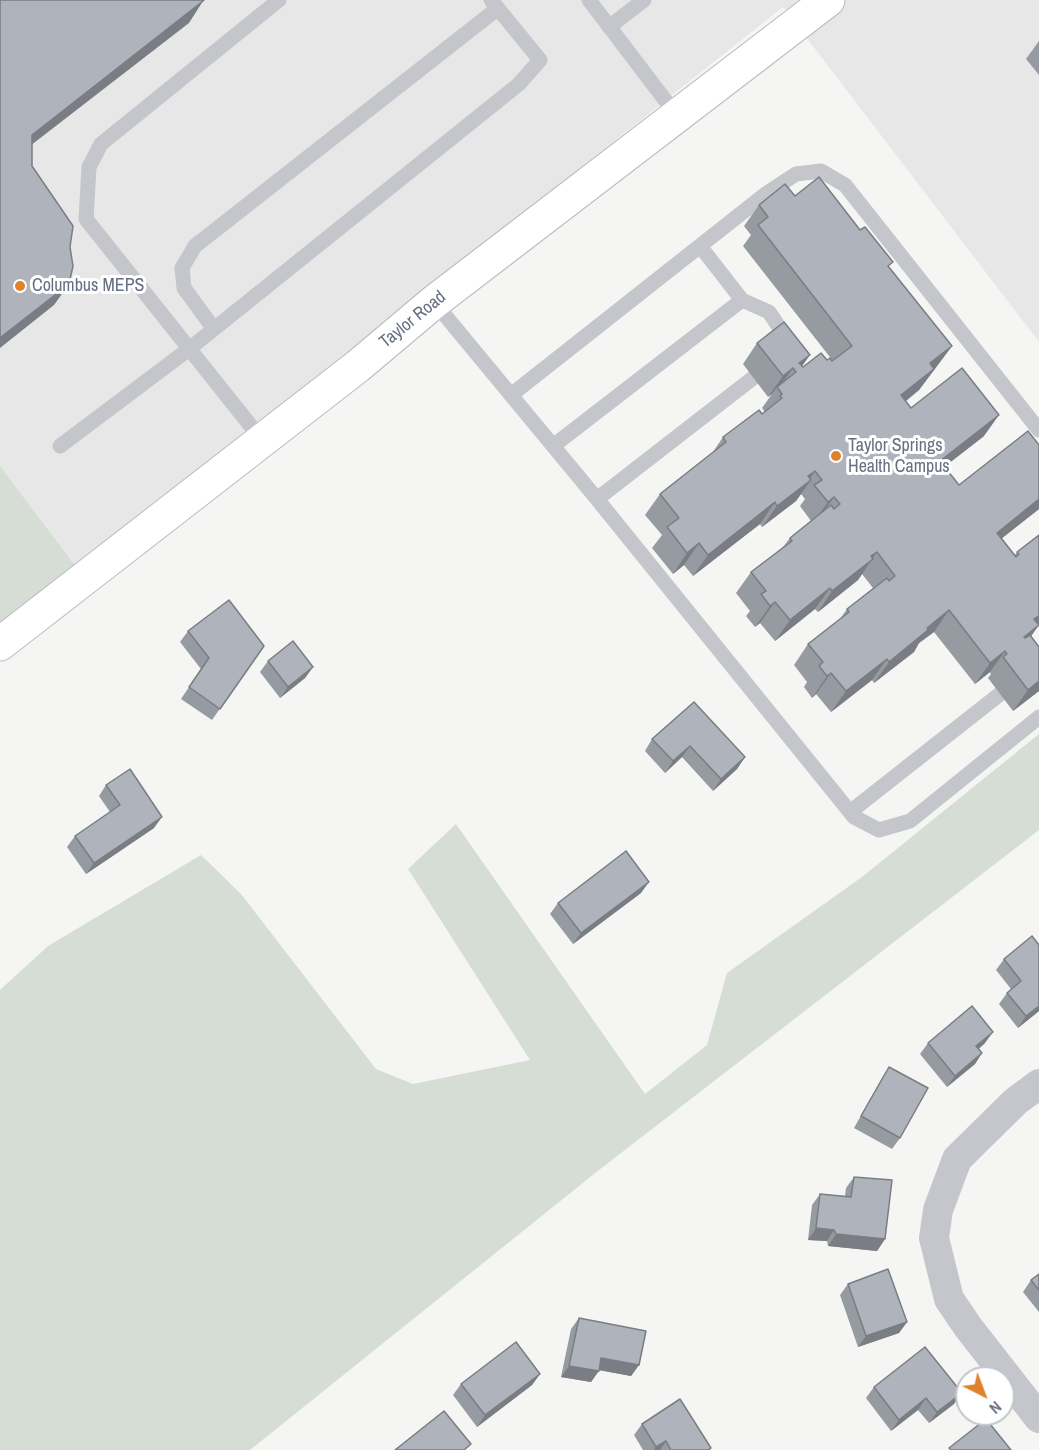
<!DOCTYPE html>
<style>
body{margin:0}
#map{position:relative;width:1039px;height:1450px;overflow:hidden;background:#f5f6f3;font-family:"Archivo Narrow",sans-serif}
canvas{display:block}
.north{position:absolute;left:955px;top:1366px;width:60px;height:60px;box-sizing:border-box;background:#fff;border:2px solid #c2c5cd;border-radius:50%;rotate:138deg;font-size:16px;font-weight:700;line-height:24px;text-align:center;color:#666f83}
.north::after{content:'';display:block;margin:auto;width:21px;height:27px;background:#de832b;clip-path:polygon(50% 0,100% 100%,50% 72%,0 100%)}
</style>
<div id="map">
<canvas width="1039" height="1450"></canvas>
<div class="north">N</div>
</div>
<script>
const g = document.querySelector('canvas').getContext('2d');
g.lineJoin = 'round';
function fillPath(path, color) { g.fillStyle = color; g.fill(path, 'evenodd'); }
const toPath = rows => new Path2D(rows.map(r => 'M' + r).join(''));
function strokePath(path, color, width, dash) { g.strokeStyle = color; g.lineWidth = width; g.lineCap = dash ? 'butt' : 'round'; g.setLineDash(dash || []); g.stroke(path); }
function write(font, color, halo, rows, align = 'center') {
  g.font = font + ' "Archivo Narrow",sans-serif'; g.lineWidth = 6; g.setLineDash([]); g.textBaseline = 'middle'; g.strokeStyle = halo; g.fillStyle = color; for (const [text, x, y, turn = 0] of rows) {
    g.save(); g.translate(x, y); g.rotate((+turn || 0) * Math.PI / 180); g.textAlign = isNaN(turn) ? turn : align; if (halo) g.strokeText(text, 0, 0); g.fillText(text, 0, 0); g.restore();
  }
}
const built = toPath([
 [0,0,1039,0,1039,342,783,7,77,568,0,466]
]);
const green = toPath([
 [0,466,77,568,0,626],
 [1039,734,1039,830,599,1170,250,1450,0,1450,0,990,48,946,201,855,241,894,376,1069,413,1084,530,1060,408,869,456,824,645,1094,707,1045,727,973,862,877]
]);
const lane = toPath([
 [589,0,678,117],
 [609,27,644,0],
 [742,300,769,312,787,339,788,343],
 [434,302,597,499,854,817,879,830,910,821,1039,717],
 [214,329,184,288,182,268,195,246,497,9],
 [511,395,767,193,796,174,821,171,845,185,1039,430],
 [262,440,86,219,89,167,101,144,279,0],
 [60,446,189,349,519,84,540,60,491,0],
 [553,446,742,300,700,246],
 [597,499,753,378],
 [850,812,1000,694]
]);
const street = toPath([
 [1039,1084,1016,1101,957,1159,938,1210,934,1238,949,1299,968,1327,1039,1418]
]);
const secondary = toPath([
 [0,644,358,366,434,302,828,0]
]);
const wall = toPath([
 [1039,41,1039,75,1026,59],
 [795,196,889,267,952,346,919,390,906,401,911,408,984,436,944,467,959,485,1039,509,1002,538,1015,555,1017,552,1039,535,1038,626,1031,636,1039,647,1039,691,1013,711,988,678,991,674,990,672,975,684,934,632,919,643,914,652,874,683,872,680,831,712,816,694,812,698,804,687,807,682,794,665,808,644,840,619,847,609,873,588,862,574,858,580,818,612,815,609,775,641,760,623,755,627,746,616,750,611,736,593,751,572,783,547,790,538,811,521,800,506,805,499,801,494,796,501,762,527,760,524,693,576,684,565,673,574,652,548,662,535,645,515,660,494,713,452,723,437,765,412,762,408,772,394,768,397,743,364,757,343,803,367,827,360,833,361,743,246,751,235,744,226,759,205],
 [188,631,264,646,212,720,181,699,201,669,180,642],
 [268,661,313,667,305,678,280,698,260,672],
 [694,702,745,757,737,769,713,791,682,757,665,773,645,751,652,739],
 [106,785,154,828,86,874,67,847,75,836,110,812,99,796],
 [641,893,573,944,550,914,558,903],
 [1039,945,1039,1011,1018,1028,999,1004,1007,993,1011,989,996,970,1004,959],
 [928,1043,985,1043,979,1049,982,1053,975,1064,947,1087,920,1054],
 [889,1067,900,1138,892,1149,854,1128,882,1078],
 [854,1177,885,1239,877,1251,828,1246,827,1241,808,1240,812,1205,820,1194,845,1196,846,1188],
 [1039,1274,1039,1312,1023,1292,1031,1280],
 [848,1284,907,1322,899,1333,858,1347,840,1295],
 [579,1318,639,1365,631,1376,599,1370,591,1382,561,1377,571,1329],
 [540,1374,532,1385,477,1427,453,1395,461,1384],
 [874,1387,954,1404,929,1423,918,1410,891,1431,866,1398],
 [642,1424,711,1448,710,1450,643,1450,634,1435]
]);
const shadedWall = toPath([
 [203,1,189,23,17,156,32,135],
 [69,284,54,305,0,348,0,338],
 [952,346,919,390,886,417,901,395,930,363],
 [810,355,795,376,799,363],
 [793,368,778,389,777,387,772,394,768,397,783,376],
 [999,415,984,436,925,482,940,461],
 [815,471,806,484,811,480,796,501,762,527,777,506,808,476],
 [834,497,819,518,813,523,828,502],
 [1039,499,1039,509,982,554,997,533],
 [775,502,760,524,693,576,708,555],
 [699,543,684,565,673,574,687,553],
 [877,552,858,580,818,612,832,591,871,556],
 [830,588,815,609,775,641,790,620],
 [775,602,760,623,755,627,770,606],
 [949,610,934,632,919,643,914,652,874,683,889,662,927,628],
 [1039,616,1039,625,1024,646,1009,658,1034,619],
 [1005,651,990,672,975,684,990,663],
 [887,659,872,680,831,712,846,691],
 [313,667,305,678,280,698,288,687],
 [831,673,816,694,812,698,827,676],
 [1039,681,1039,691,1013,711,1028,690],
 [690,746,682,757,665,773,673,761],
 [745,757,737,769,713,791,721,779],
 [162,817,154,828,86,874,94,863],
 [649,882,641,893,573,944,581,933],
 [1039,1006,1039,1011,1018,1028,1026,1016],
 [993,1032,985,1043,968,1057,976,1046],
 [982,1053,975,1064,947,1087,955,1076],
 [816,1228,834,1230,827,1241,808,1240],
 [836,1234,885,1239,877,1251,828,1246],
 [907,1322,899,1333,858,1347,866,1336],
 [601,1358,639,1365,631,1376,593,1369],
 [569,1366,599,1371,591,1382,561,1377],
 [540,1374,532,1385,477,1427,485,1415],
 [962,1393,954,1404,929,1423,937,1412],
 [926,1398,918,1410,891,1431,899,1420],
 [666,1441,660,1450,654,1450,656,1447]
]);
const building = toPath([
 [0,0,204,0,203,1,32,135,32,166,73,226,70,247,73,266,69,284,0,338,0,0],
 [819,177,860,230,865,227,893,262,888,266,952,346,930,363,934,369,901,395,911,408,962,368,999,415,940,461,959,485,1028,431,1039,445,1039,499,997,533,1016,557,1019,554,1017,552,1039,535,1039,616,1034,619,1039,625,1024,637,1025,638,1030,635,1039,647,1039,681,1028,690,1003,657,1007,654,1005,651,990,663,949,610,927,628,928,630,889,662,887,659,846,691,831,673,827,676,819,666,823,662,808,644,849,612,847,609,887,578,889,581,895,576,877,552,871,556,873,559,832,591,830,588,790,620,775,602,770,606,761,594,766,591,751,572,792,541,790,538,831,505,834,509,840,504,834,497,828,502,814,485,822,480,815,471,808,476,811,480,777,506,775,502,708,555,699,543,687,553,667,527,679,518,660,494,726,442,723,437,759,410,762,414,782,398,780,396,782,394,777,387,796,372,793,368,783,376,757,343,784,322,810,355,799,363,803,367,821,353,827,360,830,358,832,361,852,346,758,225,768,217,759,205,785,184,795,196,819,177],
 [229,600,264,646,220,709,189,687,209,658,188,631,229,600],
 [293,641,313,667,288,687,268,661,293,641],
 [694,702,745,757,721,779,690,746,673,761,652,739,694,702],
 [130,769,162,817,94,863,75,836,120,805,106,785,130,769],
 [626,851,649,882,581,933,558,903,626,851],
 [1032,936,1039,945,1039,1006,1026,1016,1007,993,1021,981,1004,959,1032,936],
 [972,1006,993,1032,976,1046,982,1053,955,1076,928,1043,972,1006],
 [889,1067,928,1088,900,1138,861,1116,889,1067],
 [854,1177,892,1180,885,1239,836,1234,834,1230,816,1228,820,1194,851,1197,854,1177],
 [888,1269,907,1322,866,1336,848,1284,888,1269],
 [1039,1274,1039,1290,1031,1280,1039,1274],
 [579,1318,646,1331,639,1365,601,1358,599,1371,569,1366,579,1318],
 [516,1342,540,1374,485,1415,461,1384,516,1342],
 [925,1347,962,1393,937,1412,926,1398,899,1420,874,1387,925,1347],
 [680,1399,711,1448,708,1450,671,1450,666,1441,656,1447,642,1424,680,1399],
 [444,1411,471,1444,464,1450,395,1450,444,1411],
 [986,1419,1011,1450,951,1450,949,1448,986,1419]
]);
const markers = [
 [20,286,6,"#de832b"],
 [836,456,6,"#de832b"]
];
const poiNames = [
 ["Columbus MEPS",32,286],
 ["Taylor Springs",848,446],
 ["Health Campus",848,467]
];
const streetNames = [
 ["Taylor Road",413,320,-39]
];
fillPath(built, '#e6e7e6');
fillPath(green, '#d5ddd4');
strokePath(secondary, '#b9bbc1', 35);
strokePath(lane, '#c4c6cb', 15);
strokePath(street, '#c4c6cb', 30);
strokePath(secondary, '#fff', 33);
fillPath(wall, '#969aa1');
fillPath(shadedWall, '#7a7d83');
fillPath(building, '#afb3bb');
strokePath(building, '#7a7d83', 1.5);
for (const [x, y, r, color] of markers) { const dot = new Path2D(); dot.arc(x, y, r, 0, 2 * Math.PI); g.fillStyle = color; g.fill(dot); strokePath(dot, '#fff', 2); }
write('18px', '#666f83', '#fff', poiNames, 'left');
write('18px', '#666f83', '#fff', streetNames);
</script>
